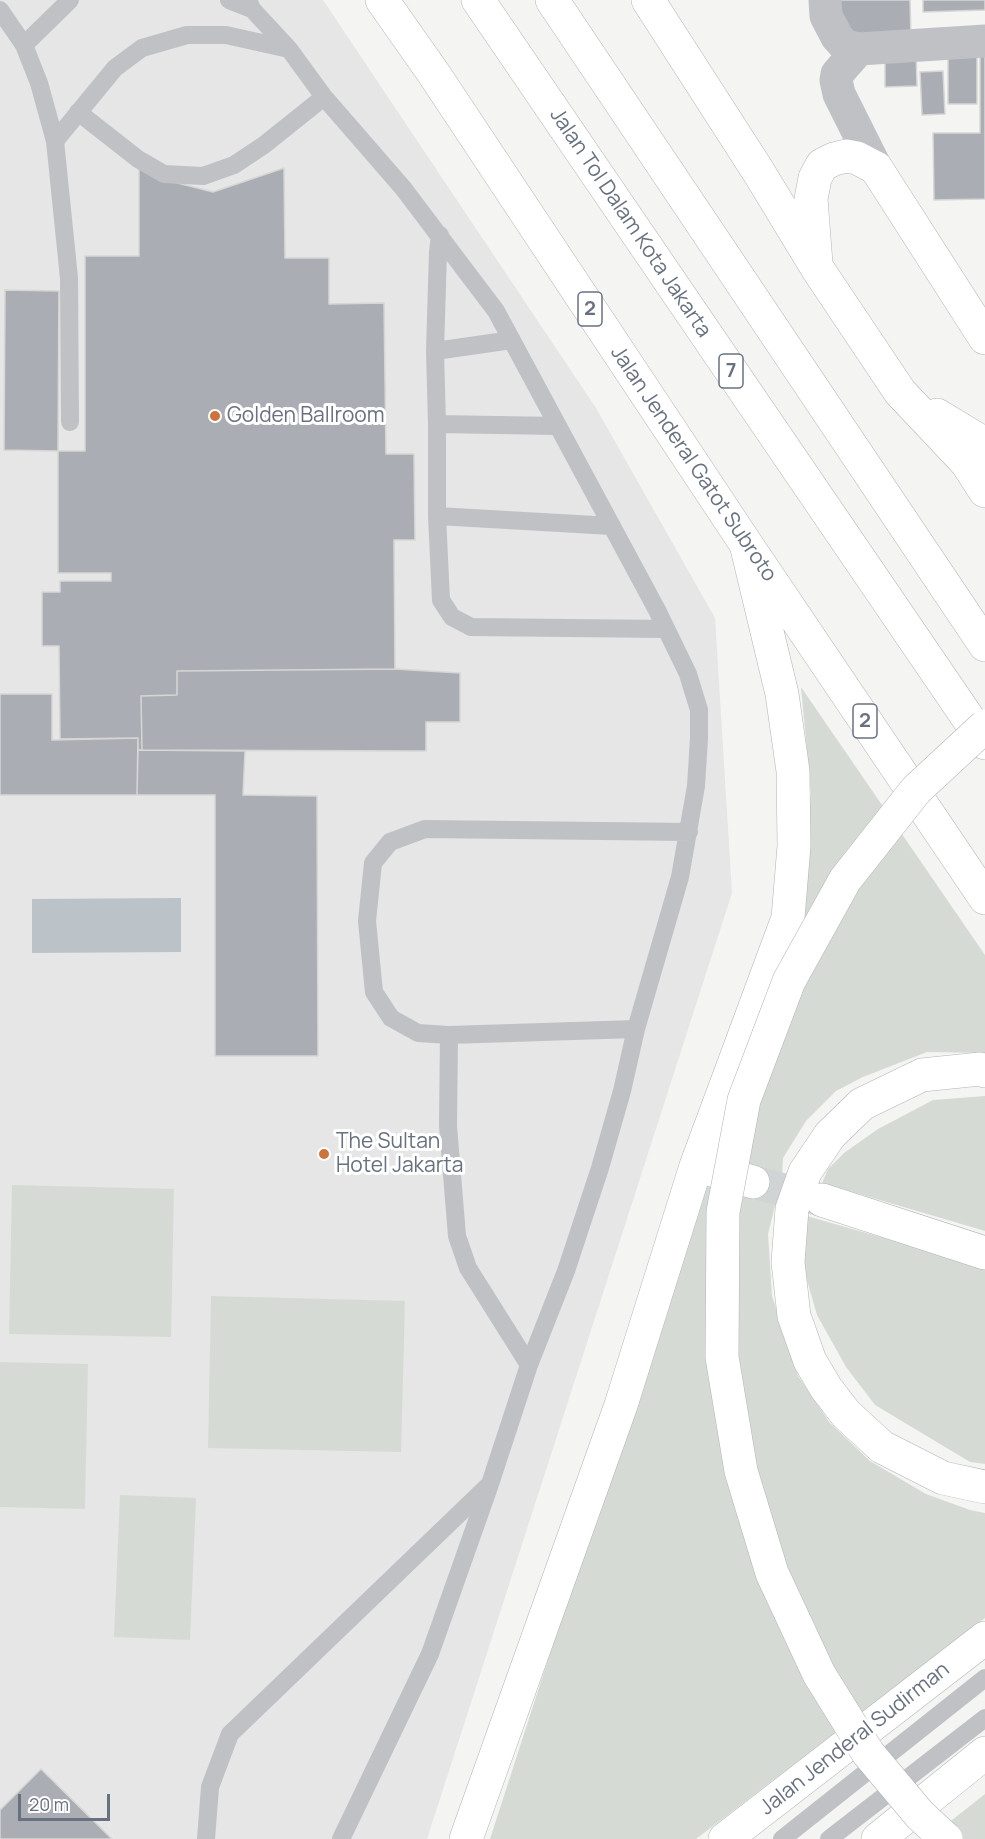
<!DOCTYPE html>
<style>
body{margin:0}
#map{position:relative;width:985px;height:1839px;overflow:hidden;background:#f4f5f2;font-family:Manrope,sans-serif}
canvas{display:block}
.scale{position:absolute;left:18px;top:1794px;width:92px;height:27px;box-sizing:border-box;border:3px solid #68717f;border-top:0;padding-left:8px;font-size:18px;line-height:21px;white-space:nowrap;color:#68717f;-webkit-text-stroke:4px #fff;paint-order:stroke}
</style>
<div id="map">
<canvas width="985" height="1839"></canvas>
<div class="scale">20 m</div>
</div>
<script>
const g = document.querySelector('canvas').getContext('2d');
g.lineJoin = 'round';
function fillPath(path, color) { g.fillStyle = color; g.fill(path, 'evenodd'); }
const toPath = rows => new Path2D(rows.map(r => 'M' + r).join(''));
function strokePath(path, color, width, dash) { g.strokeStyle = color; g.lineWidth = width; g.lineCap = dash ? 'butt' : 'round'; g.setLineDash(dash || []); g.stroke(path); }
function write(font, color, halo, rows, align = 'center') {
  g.font = font + ' Manrope,sans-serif'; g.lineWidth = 6; g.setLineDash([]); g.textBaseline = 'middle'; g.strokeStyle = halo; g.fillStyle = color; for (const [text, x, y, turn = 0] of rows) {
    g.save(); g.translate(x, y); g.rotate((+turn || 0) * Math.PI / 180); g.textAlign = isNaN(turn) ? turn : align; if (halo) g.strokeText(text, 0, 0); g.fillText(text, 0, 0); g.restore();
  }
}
const built = toPath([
 [0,0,323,0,596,408,715,618,732,893,427,1839,0,1839]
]);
const green = toPath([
 [801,687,985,955,985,1053,927,1052,863,1077,836,1091,806,1121,783,1158,782,1178,768,1234,772,1296,798,1376,830,1423,870,1461,926,1494,970,1510,985,1513,985,1618,696,1839,490,1839,624,1425,801,910,811,793],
 [985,1096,985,1231,822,1183,828,1169,844,1153,878,1129,933,1100],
 [12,1185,174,1189,171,1337,9,1334],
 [807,1216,985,1267,985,1464,970,1462,875,1405,846,1367,817,1315,803,1266],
 [211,1296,405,1301,401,1452,208,1448],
 [0,1362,88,1364,85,1509,0,1507],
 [120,1495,196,1498,190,1640,114,1637],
 [985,1794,985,1839,928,1839]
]);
const water = toPath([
 [181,898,181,952,32,953,32,899]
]);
const building = toPath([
 [838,0,910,0,911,39,844,35,838,0],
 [923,0,985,0,985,10,923,12,923,0],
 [885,49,916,49,917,86,885,87,885,49],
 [977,52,977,104,948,104,948,53,977,52],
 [980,52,985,52,985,199,934,200,933,133,980,133,980,52],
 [943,71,945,114,922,115,920,72,943,71],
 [139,165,162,179,213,192,284,168,285,258,329,258,329,304,384,303,386,454,414,454,415,540,394,540,395,669,177,671,177,695,141,696,142,750,138,750,138,738,60,739,59,646,42,646,42,592,60,592,60,581,111,581,111,573,58,573,58,451,85,451,85,256,139,256,139,165],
 [5,290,59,291,58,451,4,450,5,290],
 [395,669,460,673,460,722,426,722,426,751,142,750,141,696,177,695,177,671,395,669],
 [0,694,52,694,52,740,138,738,137,795,0,795,0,694],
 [138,750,245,751,243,795,317,796,318,1056,215,1056,215,795,137,795,138,750],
 [41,1769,112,1839,0,1839,0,1810,41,1769]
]);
const highwayTunnel = toPath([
 [753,1182,822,1200]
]);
const lane = toPath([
 [229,0,252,9],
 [0,10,24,45,39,83,55,141,69,278,70,422],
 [24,45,70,0],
 [78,112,138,159,164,174,203,176,234,165,264,145,324,97],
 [55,141,115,68,142,48,187,35,226,35,289,49],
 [435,351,512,340],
 [437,424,435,351,438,252,440,235],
 [558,426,437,424,437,516,441,600,452,617,471,627,666,629],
 [437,516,612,526],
 [636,1029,449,1035,418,1033,391,1018,374,992,367,921,373,863,390,842,425,829,689,832],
 [449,1035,448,1126,457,1236,468,1268,529,1365],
 [206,1839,210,1787,230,1734,490,1484,529,1365,566,1271,600,1168,622,1091,636,1029,680,877,696,786,699,738,699,710,688,674,657,610,496,311,403,188,324,97,289,49,252,9,248,0],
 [341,1839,430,1654,489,1487],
 [782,1839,985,1678],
 [829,1839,985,1718]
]);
const street = toPath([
 [825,0,826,16,837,37,845,46,859,49,985,41],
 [859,49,837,74,836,80,839,94,876,168]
]);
const secondary = toPath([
 [876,168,985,338]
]);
const primary = toPath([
 [725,1839,985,1638],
 [878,1839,985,1753]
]);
const highway = toPath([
 [382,0,434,74,746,544,985,898],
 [478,0,985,743],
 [552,0,985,645],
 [648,0,758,171,817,268,900,392,967,463,985,491],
 [816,263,811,199,815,178,822,165,834,159,846,156,857,158,876,168],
 [937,415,985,444],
 [985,1071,980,1069,922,1075,862,1104,830,1135,805,1172,792,1209,788,1262,794,1316,810,1361,826,1388,846,1414,882,1447,943,1478,985,1487],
 [704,1168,753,1182],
 [822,1200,985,1253],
 [466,1839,621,1405,696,1166,788,918,794,846,793,771,782,694,746,544]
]);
const highwayBridge = toPath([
 [946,1839,920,1815,868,1753,819,1674,772,1573,741,1471,722,1357,723,1212,744,1100,789,981,845,880,916,790,985,726]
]);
const markers = [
 [215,416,6,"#cc743b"],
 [324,1154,6,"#cc743b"]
];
const shields = [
 [590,309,24],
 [731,371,24],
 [865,721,24]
];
const shieldNames = [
 ["2",590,309],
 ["7",731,371],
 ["2",865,721]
];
const streetNames = [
 ["Jalan Tol Dalam Kota Jakarta",630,223,56],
 ["Jalan Jenderal Gatot Subroto",693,464,56],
 ["Jalan Jenderal Sudirman",855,1739,-38]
];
const poiNames = [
 ["Golden Ballroom",227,416],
 ["The Sultan",336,1142],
 ["Hotel Jakarta",336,1166]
];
fillPath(built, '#e5e6e5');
fillPath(green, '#d5dbd4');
fillPath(water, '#bbc2c8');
fillPath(building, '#aaaeb4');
strokePath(building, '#d6d6d4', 1.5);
strokePath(highwayTunnel, '#d1d4d5', 33, [33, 16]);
strokePath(secondary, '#b3b6bb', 34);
strokePath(primary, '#b2b5b9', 34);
strokePath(highway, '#b2b4b7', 34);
strokePath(lane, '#bfc1c5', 18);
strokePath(street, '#bfc1c5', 33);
strokePath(secondary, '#fff', 33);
strokePath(primary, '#fff', 33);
strokePath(highway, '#fff', 33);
strokePath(highwayBridge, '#b2b4b7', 34, []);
strokePath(highwayBridge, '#fff', 33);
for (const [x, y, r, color] of markers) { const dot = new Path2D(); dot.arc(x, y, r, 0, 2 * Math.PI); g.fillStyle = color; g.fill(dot); strokePath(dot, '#fff', 2); }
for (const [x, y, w] of shields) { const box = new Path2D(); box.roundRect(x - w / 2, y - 17, w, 34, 4.5); g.fillStyle = '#fff'; g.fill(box); strokePath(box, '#68717f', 1.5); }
write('bold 20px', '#68717f', null, shieldNames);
write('21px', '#68717f', '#fff', streetNames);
write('21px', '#68717f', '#fff', poiNames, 'left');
</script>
